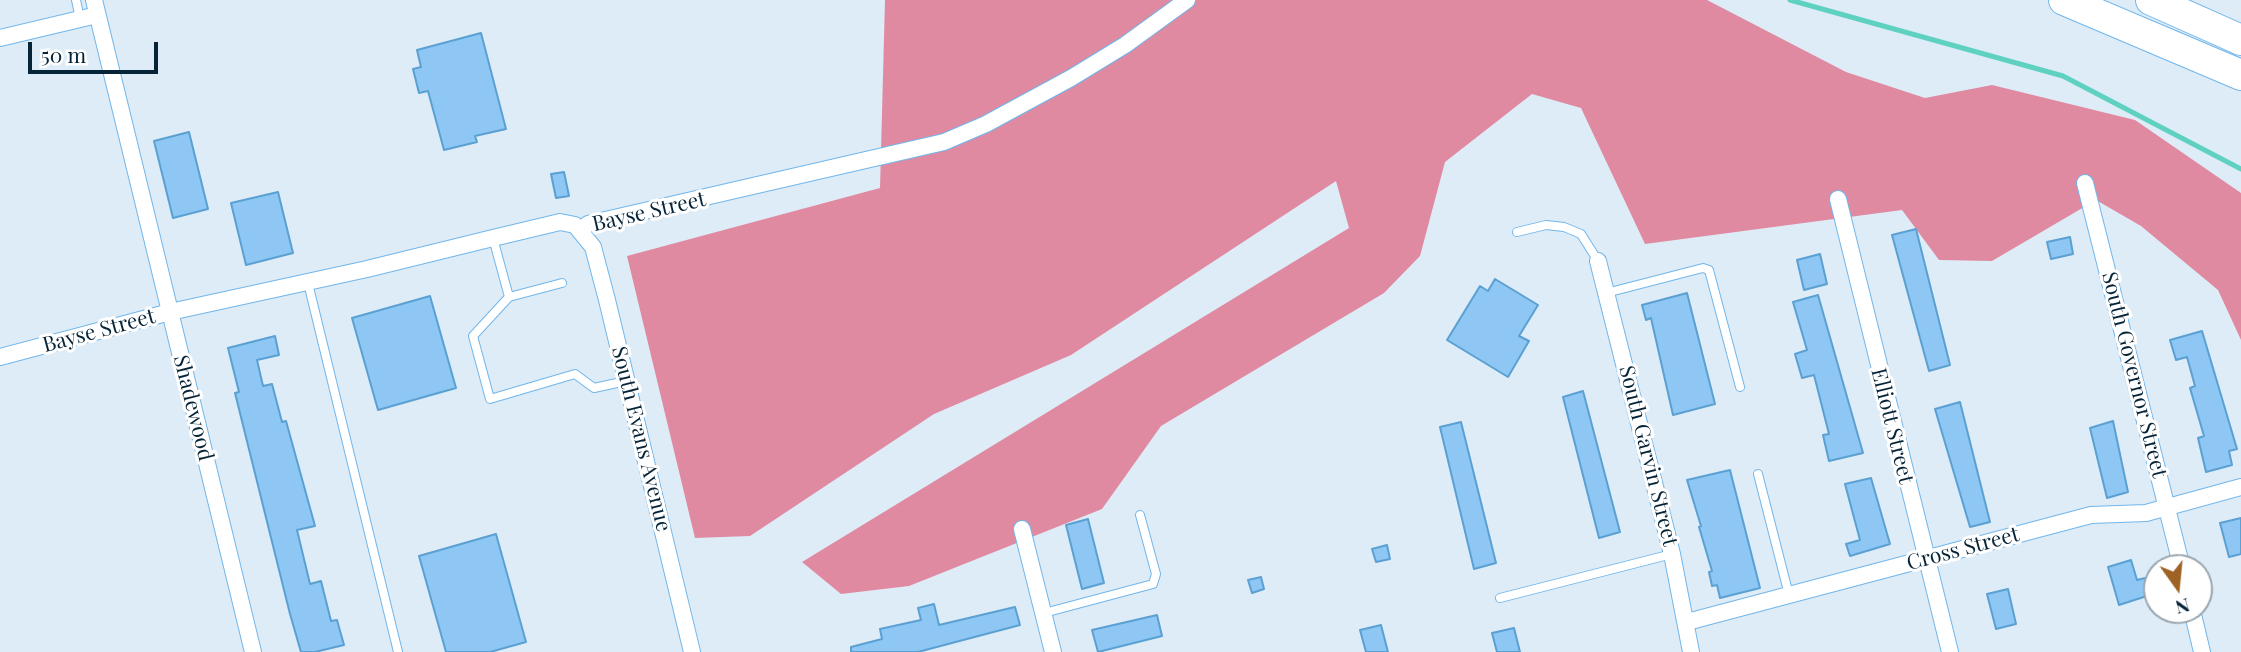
<!DOCTYPE html>
<style>
body{margin:0}
#map{position:relative;width:2241px;height:652px;overflow:hidden;background:#deecf7;font-family:"Playfair Display",serif}
canvas{display:block}
.north{position:absolute;left:2143px;top:554px;width:70px;height:70px;box-sizing:border-box;background:#fff;border:2px solid #9ba7af;border-radius:50%;rotate:165deg;font-size:19px;font-weight:700;line-height:28px;text-align:center;color:#062438}
.north::after{content:'';display:block;margin:auto;width:24px;height:32px;background:#9e6224;clip-path:polygon(50% 0,100% 100%,50% 72%,0 100%)}
.scale{position:absolute;left:28px;top:42px;width:130px;height:32px;box-sizing:border-box;border:4px solid #062438;border-top:0;padding-left:9px;font-size:21px;line-height:24px;white-space:nowrap;color:#062438;-webkit-text-stroke:5px #fff;paint-order:stroke}
</style>
<div id="map">
<canvas width="2241" height="652"></canvas>
<div class="north">N</div>
<div class="scale">50 m</div>
</div>
<script>
const g = document.querySelector('canvas').getContext('2d');
g.lineJoin = 'round';
function fillPath(path, color) { g.fillStyle = color; g.fill(path, 'evenodd'); }
const toPath = rows => new Path2D(rows.map(r => 'M' + r).join(''));
function strokePath(path, color, width, dash) { g.strokeStyle = color; g.lineWidth = width; g.lineCap = dash ? 'butt' : 'round'; g.setLineDash(dash || []); g.stroke(path); }
function write(font, color, halo, rows, align = 'center') {
  g.font = font + ' "Playfair Display",serif'; g.lineWidth = 6; g.setLineDash([]); g.textBaseline = 'middle'; g.strokeStyle = halo; g.fillStyle = color; for (const [text, x, y, turn = 0] of rows) {
    g.save(); g.translate(x, y); g.rotate((+turn || 0) * Math.PI / 180); g.textAlign = isNaN(turn) ? turn : align; if (halo) g.strokeText(text, 0, 0); g.fillText(text, 0, 0); g.restore();
  }
}
const forest = toPath([
 [885,0,1707,0,1846,72,1925,98,1992,85,2135,120,2241,193,2241,340,2218,290,2141,226,2096,200,1992,261,1939,260,1902,210,1645,244,1581,108,1532,94,1445,162,1420,256,1384,293,1161,426,1102,509,909,586,841,594,802,562,1349,228,1336,181,1071,355,934,414,750,536,695,538,627,256,880,188]
]);
const stream = toPath([
 [1790,0,2063,76,2241,169]
]);
const building = toPath([
 [481,33,506,129,475,136,477,142,444,150,428,91,419,93,413,69,421,67,417,50,481,33],
 [189,132,208,209,173,218,154,141,189,132],
 [564,172,569,196,556,198,551,174,564,172],
 [278,192,293,253,246,265,231,203,278,192],
 [1916,229,1950,365,1929,371,1892,235,1916,229],
 [2070,237,2073,254,2051,259,2047,242,2070,237],
 [1820,254,1827,284,1804,290,1797,260,1820,254],
 [1495,279,1538,305,1519,336,1529,341,1508,377,1447,340,1480,286,1488,291,1495,279],
 [1687,293,1715,404,1673,415,1651,318,1646,320,1642,305,1687,293],
 [1818,295,1863,453,1829,461,1823,435,1829,434,1814,375,1802,378,1795,354,1807,350,1793,302,1818,295],
 [430,296,456,388,378,410,352,318,430,296],
 [2202,331,2237,449,2229,451,2232,465,2206,472,2198,438,2204,436,2190,388,2195,386,2187,357,2176,360,2170,340,2202,331],
 [275,336,279,355,257,360,263,386,272,384,282,422,286,421,315,526,297,530,310,584,321,581,331,621,337,620,344,645,315,652,301,652,290,614,235,393,239,392,228,348,275,336],
 [1583,391,1620,532,1599,538,1563,397,1583,391],
 [1960,402,1990,522,1970,527,1935,409,1960,402],
 [2113,421,2128,492,2107,498,2090,428,2113,421],
 [1461,422,1496,563,1474,569,1440,427,1461,422],
 [1730,470,1760,588,1720,598,1717,585,1712,586,1709,572,1712,571,1699,527,1701,526,1687,480,1730,470],
 [1871,478,1890,544,1850,556,1846,544,1860,540,1845,484,1871,478],
 [2241,518,2241,554,2229,557,2220,523,2241,518],
 [1088,519,1104,583,1082,589,1066,525,1088,519],
 [496,534,526,642,490,652,446,652,419,556,496,534],
 [1387,545,1390,559,1376,562,1372,549,1387,545],
 [2131,560,2137,580,2145,578,2150,595,2119,605,2108,567,2131,560],
 [1261,577,1264,589,1252,593,1248,580,1261,577],
 [2008,589,2016,624,1996,629,1987,594,2008,589],
 [934,604,939,625,1015,607,1020,625,918,652,851,652,851,647,882,639,880,629,921,620,918,608,934,604],
 [1157,615,1162,636,1098,652,1092,630,1157,615],
 [1381,625,1388,652,1366,652,1360,630,1381,625],
 [1514,628,1520,652,1497,652,1492,633,1514,628]
]);
const service = toPath([
 [76,0,80,19],
 [1517,232,1546,225,1564,227,1581,234,1598,261],
 [493,238,509,297,473,336,490,399,575,374,594,388,626,381],
 [308,283,398,652],
 [1606,293,1703,268,1709,270,1740,387],
 [509,297,562,283],
 [1758,474,1789,595],
 [1500,598,1672,554],
 [1044,613,1153,584,1156,574,1140,515]
]);
const minor = toPath([
 [94,0,253,652],
 [0,38,97,15],
 [2085,183,2182,568],
 [1838,199,1950,652],
 [581,230,588,224,944,142,986,124,1071,78,1125,45,1187,0],
 [1598,261,1672,554,1691,652],
 [0,357,170,312,367,269,493,238,560,222,575,225,593,247,607,300,692,652],
 [1022,529,1053,652],
 [2192,610,2202,652],
 [1687,622,2091,515,2146,513,2241,487]
]);
const motorway = toPath([
 [2064,0,2241,75],
 [2151,0,2241,40]
]);
const streetNames = [
 ["Bayse Street",649,212,-13],
 ["Bayse Street",99,331,-15],
 ["South Governor Street",2134,375,76],
 ["Shadewood",193,408,76],
 ["Elliott Street",1892,426,76],
 ["South Evans Avenue",641,439,76],
 ["South Garvin Street",1648,456,76],
 ["Cross Street",1963,549,-15]
];
fillPath(forest, '#e08aa1');
strokePath(stream, '#5ed1c1', 5);
fillPath(building, '#8ec7f3');
strokePath(building, '#5ba0d3', 2);
strokePath(service, '#71b6eb', 10);
strokePath(minor, '#71b6eb', 18);
strokePath(motorway, '#71b6eb', 32);
strokePath(service, '#fff', 8);
strokePath(minor, '#fff', 16);
strokePath(motorway, '#fff', 30);
write('21px', '#062438', '#fff', streetNames);
</script>
